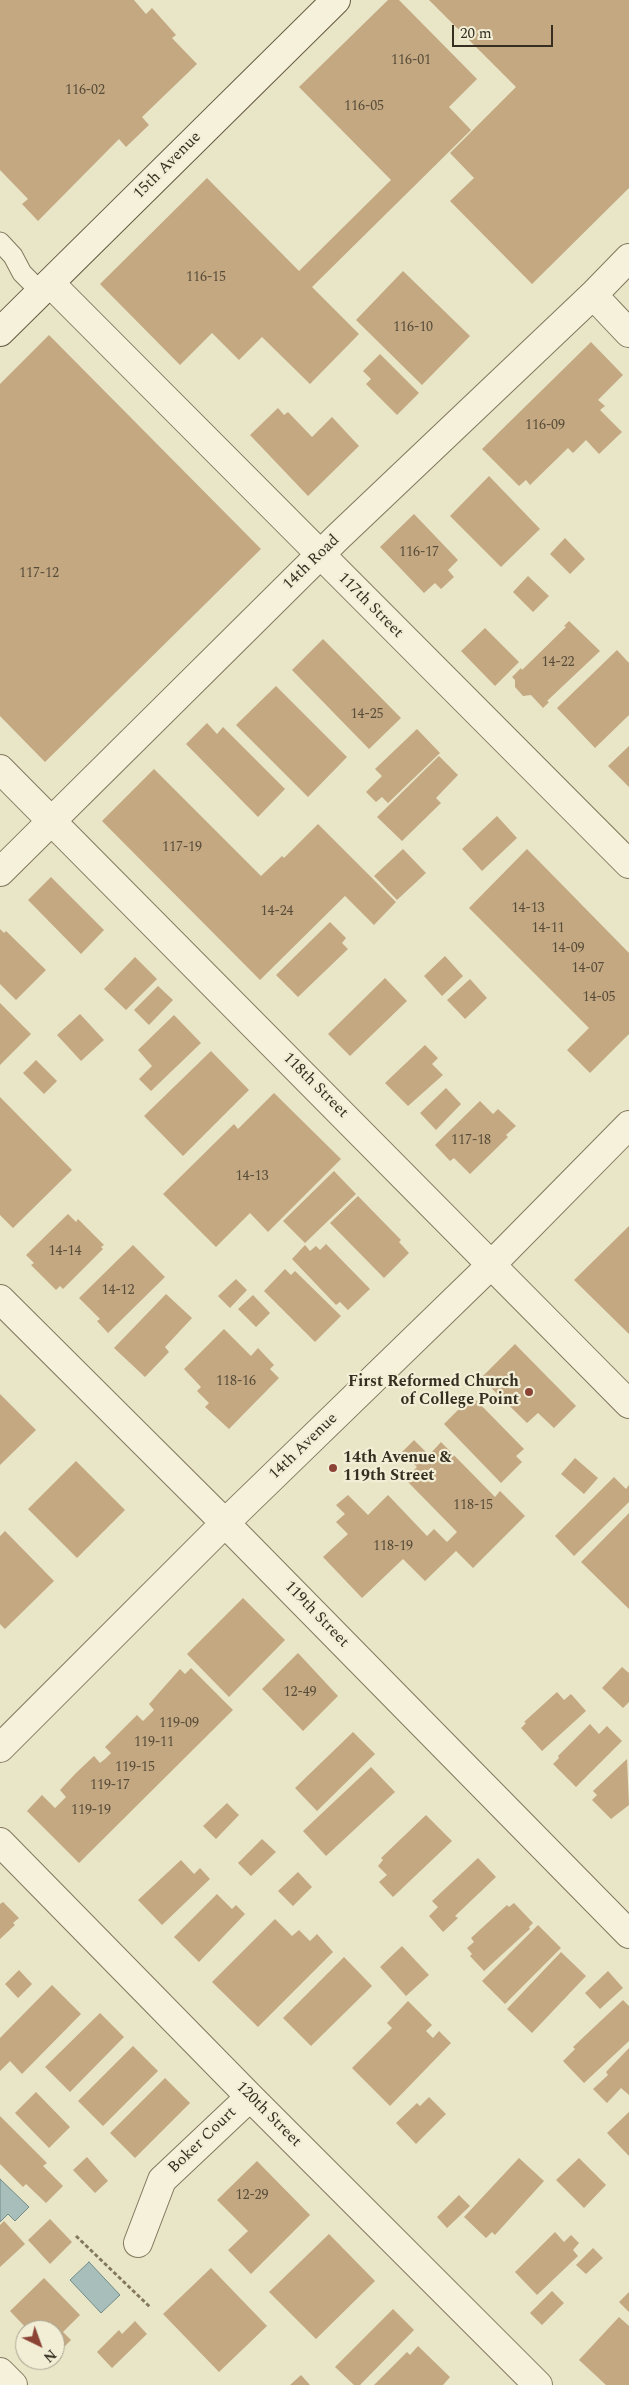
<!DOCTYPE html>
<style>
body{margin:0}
#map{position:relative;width:629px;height:2385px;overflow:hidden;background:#e9e5c7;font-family:Spectral,serif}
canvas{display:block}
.north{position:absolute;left:15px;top:2320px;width:50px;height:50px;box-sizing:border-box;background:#f2eed6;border:1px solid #a6a18e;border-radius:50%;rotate:138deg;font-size:14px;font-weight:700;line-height:20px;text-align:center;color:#352e21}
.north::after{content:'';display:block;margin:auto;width:18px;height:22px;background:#8b4335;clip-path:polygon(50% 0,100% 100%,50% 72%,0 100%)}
.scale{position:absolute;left:452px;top:25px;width:101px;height:22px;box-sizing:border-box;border:2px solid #352e21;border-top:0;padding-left:6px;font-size:15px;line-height:18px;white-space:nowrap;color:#352e21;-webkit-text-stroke:4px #f2eed6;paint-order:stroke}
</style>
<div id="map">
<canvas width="629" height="2385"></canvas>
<div class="north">N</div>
<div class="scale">20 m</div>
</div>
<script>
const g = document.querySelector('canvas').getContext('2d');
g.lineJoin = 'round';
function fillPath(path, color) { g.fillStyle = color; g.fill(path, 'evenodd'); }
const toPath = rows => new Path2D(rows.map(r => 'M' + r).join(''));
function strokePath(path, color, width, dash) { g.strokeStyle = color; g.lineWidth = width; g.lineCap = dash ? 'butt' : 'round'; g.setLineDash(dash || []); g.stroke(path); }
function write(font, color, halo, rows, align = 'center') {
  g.font = font + ' Spectral,serif'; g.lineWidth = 4.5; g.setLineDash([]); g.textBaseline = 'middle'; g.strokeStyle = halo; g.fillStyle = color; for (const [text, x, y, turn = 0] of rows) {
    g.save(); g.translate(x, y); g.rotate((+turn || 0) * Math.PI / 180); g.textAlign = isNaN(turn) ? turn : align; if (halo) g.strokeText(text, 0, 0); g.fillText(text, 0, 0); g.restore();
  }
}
const water = toPath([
 [0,2179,29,2207,15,2221,8,2214,0,2222,0,2179],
 [89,2262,120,2295,101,2313,70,2280,89,2262]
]);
const building = toPath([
 [0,0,134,0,146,14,152,8,176,35,172,38,197,64,142,117,149,125,126,147,119,139,38,221,22,204,28,199,0,170],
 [388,0,399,0,477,79,449,107,471,130,312,287,359,334,310,384,262,337,239,360,212,333,180,365,100,284,207,178,299,271,391,180,299,87],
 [429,0,629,0,629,188,532,284,450,201,474,178,450,153,516,87],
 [403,271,470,336,422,385,356,320],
 [49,335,261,549,45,762,0,716,0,384],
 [591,342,623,375,598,400,605,406,600,410,622,432,599,454,586,440,573,453,568,448,530,485,526,480,519,486,482,449],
 [380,354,419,393,397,415,366,384,371,379,363,371],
 [278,408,284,415,288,412,312,437,332,417,359,446,308,496,250,435],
 [489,476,540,529,501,567,450,516],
 [414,514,458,560,448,570,454,577,441,589,435,583,424,593,380,547],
 [565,538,585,559,570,574,550,554],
 [528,576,549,596,533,612,513,592],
 [569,621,600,651,547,701,549,702,543,708,531,695,523,696,515,687,515,680,512,677,521,668,522,670,566,627,564,626],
 [485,628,519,662,495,686,461,651],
 [323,639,401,718,369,749,292,670],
 [617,650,629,663,629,715,595,748,557,708],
 [276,686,347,757,308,797,236,725],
 [207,723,217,734,223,727,285,789,258,817,186,744],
 [417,729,440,753,388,803,382,797,376,802,366,792,382,776,375,769],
 [629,746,629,787,608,766],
 [439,756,458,775,436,798,441,803,402,841,377,817],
 [154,769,261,876,282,856,284,858,318,824,396,902,374,925,345,896,260,980,102,821],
 [497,816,517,838,482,871,462,849],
 [403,849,426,873,397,900,374,876],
 [527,849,629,953,629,1034,590,1073,567,1050,589,1028,469,908],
 [51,877,104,930,81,954,28,900],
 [330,922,346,938,342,943,348,949,298,997,276,975],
 [0,929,4,933,6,931,46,970,16,1000,0,984],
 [445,956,463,976,442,996,424,976],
 [135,957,157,979,126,1010,104,989],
 [385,978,407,1001,350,1056,328,1034],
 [470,979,487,998,465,1019,447,1000],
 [158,986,173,1000,149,1025,134,1010],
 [0,1003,31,1034,0,1065],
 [80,1014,104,1040,81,1061,57,1035],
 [174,1015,201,1043,151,1091,139,1079,152,1066,138,1050],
 [425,1045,438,1058,432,1064,443,1075,408,1106,385,1083],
 [211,1051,249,1090,183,1156,144,1116],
 [36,1060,57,1081,44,1094,23,1073],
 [446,1088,461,1104,436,1130,420,1113],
 [274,1093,341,1159,268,1232,250,1213,216,1247,163,1194,234,1124,238,1129],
 [0,1097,72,1170,13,1228,0,1215],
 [480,1101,493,1114,498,1109,516,1126,506,1135,508,1137,470,1174,454,1158,450,1161,435,1145],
 [334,1171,356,1194,305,1243,283,1221],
 [358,1196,401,1240,399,1242,409,1253,384,1278,330,1223],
 [68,1214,76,1222,78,1219,104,1245,101,1247,103,1249,63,1289,60,1286,56,1290,31,1265,34,1263,26,1255],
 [629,1226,629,1334,574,1280],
 [326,1244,370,1289,348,1310,340,1302,336,1305,292,1259,305,1245,310,1251,316,1246,320,1250],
 [133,1245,165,1277,108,1333,97,1321,100,1319,79,1298],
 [285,1269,291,1275,295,1271,341,1316,315,1342,264,1291],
 [236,1279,247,1290,230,1308,218,1296],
 [166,1294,192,1318,165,1347,169,1352,145,1377,114,1348],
 [253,1295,270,1313,256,1327,238,1309],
 [224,1329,251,1356,258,1348,274,1365,270,1369,279,1378,229,1429,205,1407,209,1403,197,1391,201,1387,184,1369],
 [515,1344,576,1406,554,1428,538,1413,527,1423,481,1378],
 [0,1394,36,1430,0,1465],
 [472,1396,524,1449,516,1456,522,1462,501,1483,444,1424],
 [414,1440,429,1455,441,1442,495,1497,500,1491,525,1516,473,1568,456,1551,425,1581,403,1559,362,1598,323,1557,348,1534,336,1522,345,1514,336,1505,348,1495,368,1515,388,1495,427,1536,434,1529,447,1542,457,1532,405,1479,417,1467,402,1452],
 [575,1458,598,1478,584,1494,561,1474],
 [76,1461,125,1510,77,1558,28,1509],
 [614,1477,626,1489,629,1485,629,1502,574,1556,555,1536],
 [629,1513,629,1609,581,1562],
 [5,1531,54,1581,5,1629,0,1624,0,1536],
 [243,1598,285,1640,229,1697,187,1654],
 [298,1653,338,1696,303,1731,262,1689],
 [622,1667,629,1673,629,1702,623,1708,602,1688],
 [191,1668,233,1710,79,1863,27,1811,42,1795,55,1808,66,1797,60,1790,76,1773,94,1756,100,1763,105,1759,111,1753,105,1747,137,1715,143,1721,154,1710,149,1704,180,1669,185,1674],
 [557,1692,564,1700,571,1694,586,1711,542,1751,521,1728,526,1723,524,1722],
 [590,1724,599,1734,607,1726,622,1741,576,1787,553,1764,559,1758,558,1756],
 [353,1732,375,1754,317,1811,295,1788],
 [627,1759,629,1805,611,1819,592,1800,597,1795,593,1791],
 [371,1767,395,1792,326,1856,303,1831],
 [227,1803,239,1815,216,1839,203,1826],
 [426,1815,452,1841,393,1897,379,1882,387,1875,378,1866,383,1860,381,1858],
 [262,1839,276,1852,251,1876,238,1863],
 [478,1858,496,1877,455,1916,458,1918,443,1932,429,1916,438,1907,432,1901],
 [181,1860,194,1874,200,1868,210,1879,162,1925,138,1900],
 [298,1872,312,1887,293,1906,278,1891],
 [217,1894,232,1909,236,1905,245,1914,199,1962,174,1937],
 [3,1902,19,1918,13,1923,15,1925,0,1939,0,1904],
 [514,1903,533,1923,529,1927,530,1929,484,1971,470,1956,472,1954,467,1948,474,1942,471,1938,507,1905,509,1907],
 [275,1919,292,1936,299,1930,310,1941,317,1934,333,1952,258,2027,212,1982],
 [538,1925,561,1948,505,2004,482,1981],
 [402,1946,429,1975,406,1996,380,1967],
 [561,1952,586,1976,532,2033,507,2009],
 [344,1957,372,1986,311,2046,283,2018],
 [19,1970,32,1984,18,1998,5,1984],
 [608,1971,623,1988,600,2009,585,1993],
 [52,1985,81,2014,22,2074,10,2061,0,2071,0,2038],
 [623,2000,629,2006,629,2041,584,2083,563,2061,575,2049,573,2047],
 [408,2001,432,2025,426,2031,433,2038,439,2031,451,2043,390,2106,352,2068,392,2028,387,2023],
 [100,2013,124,2037,70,2092,45,2067],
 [133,2046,158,2071,103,2126,78,2101],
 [629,2048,629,2095,621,2088,607,2103,593,2089,608,2075,606,2072],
 [165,2078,190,2103,135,2158,110,2133],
 [36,2092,70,2127,49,2148,15,2113],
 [429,2097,446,2114,416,2144,396,2123,417,2103,420,2106],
 [629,2112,629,2156,607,2133],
 [0,2116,47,2163,43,2166,63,2186,46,2203,26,2184,23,2187,0,2164],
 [87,2157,108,2181,95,2193,73,2170],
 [519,2158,544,2181,495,2235,492,2232,486,2238,464,2217],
 [579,2158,606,2185,584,2208,556,2180],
 [257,2161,310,2215,251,2274,228,2250,248,2231,217,2200],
 [459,2195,470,2206,447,2228,437,2217],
 [50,2219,72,2242,50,2264,28,2240],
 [4,2221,25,2244,0,2267,0,2225],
 [555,2232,564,2242,571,2235,579,2243,573,2250,578,2256,537,2295,515,2272],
 [329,2234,375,2281,316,2339,269,2292],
 [593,2248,603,2258,586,2274,576,2265],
 [211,2268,267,2326,219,2372,163,2314],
 [44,2278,80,2315,63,2332,71,2340,57,2354,55,2351,55,2330,28,2330,10,2311],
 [552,2291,564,2303,542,2325,530,2313],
 [629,2292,629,2312,619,2302],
 [393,2309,414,2330,360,2385,354,2385,335,2367],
 [619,2317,629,2326,629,2385,606,2385,579,2360],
 [135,2321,147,2334,112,2368,97,2352,119,2330,122,2334],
 [418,2346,450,2377,443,2385,374,2385,407,2352,410,2355],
 [301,2375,310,2385,290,2385]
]);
const path = toPath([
 [76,2236,150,2307]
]);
const lane = toPath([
 [0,242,13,256,22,273,41,292]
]);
const street = toPath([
 [50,283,629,864],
 [593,295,629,333],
 [0,769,629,1404],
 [0,872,338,537,593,295,629,258],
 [0,1299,225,1523,629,1934],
 [0,1748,225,1523,492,1264,629,1125],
 [0,1842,250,2097,538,2385],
 [138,2243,162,2180,250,2097],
 [0,2372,13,2385]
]);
const secondary = toPath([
 [0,332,336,0]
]);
const markers = [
 [529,1392,5,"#8b4335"],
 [333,1468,5,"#8b4335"]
];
const numberNames = [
 ["116-01",411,61],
 ["116-02",85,91],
 ["116-05",364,107],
 ["116-15",206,278],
 ["116-10",413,328],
 ["116-09",545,426],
 ["116-17",419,553],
 ["117-12",39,574],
 ["14-22",558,663],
 ["14-25",367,715],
 ["117-19",182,848],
 ["14-13",528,909],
 ["14-24",277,912],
 ["14-11",548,929],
 ["14-09",568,949],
 ["14-07",588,969],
 ["14-05",599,998],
 ["117-18",471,1141],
 ["14-13",252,1177],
 ["14-14",65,1252],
 ["14-12",118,1291],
 ["118-16",236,1382],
 ["118-15",473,1506],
 ["118-19",393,1547],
 ["12-49",300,1693],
 ["119-09",179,1724],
 ["119-11",154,1743],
 ["119-15",135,1768],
 ["119-17",110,1786],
 ["119-19",91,1811],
 ["12-29",252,2196]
];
const streetNames = [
 ["15th Avenue",168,166,-45],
 ["14th Road",312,563,-44],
 ["117th Street",370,606,45],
 ["118th Street",315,1086,45],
 ["14th Avenue",304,1447,-44],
 ["119th Street",316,1615,46],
 ["120th Street",268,2115,45],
 ["Boker Court",203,2141,-44]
];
const poiNames = [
 ["First Reformed Church",519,1383],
 ["of College Point",519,1401],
 ["14th Avenue &",343,1459,"left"],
 ["119th Street",343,1477,"left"]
];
fillPath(water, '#a8bebb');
strokePath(water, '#708b89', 1);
fillPath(building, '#c3a882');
strokePath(lane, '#83785f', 21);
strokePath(street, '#83785f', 30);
strokePath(secondary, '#655942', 30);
strokePath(path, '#83785f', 3, [4, 2.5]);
strokePath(lane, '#f5f1da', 19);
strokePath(street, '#f5f1da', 28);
strokePath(secondary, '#f5f1da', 28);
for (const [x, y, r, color] of markers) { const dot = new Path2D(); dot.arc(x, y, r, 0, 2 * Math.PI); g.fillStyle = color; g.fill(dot); strokePath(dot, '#f2eed6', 2); }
write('14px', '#584c39', null, numberNames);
write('16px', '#352e21', '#f2eed6', streetNames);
write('bold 16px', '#352e21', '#f2eed6', poiNames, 'right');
</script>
